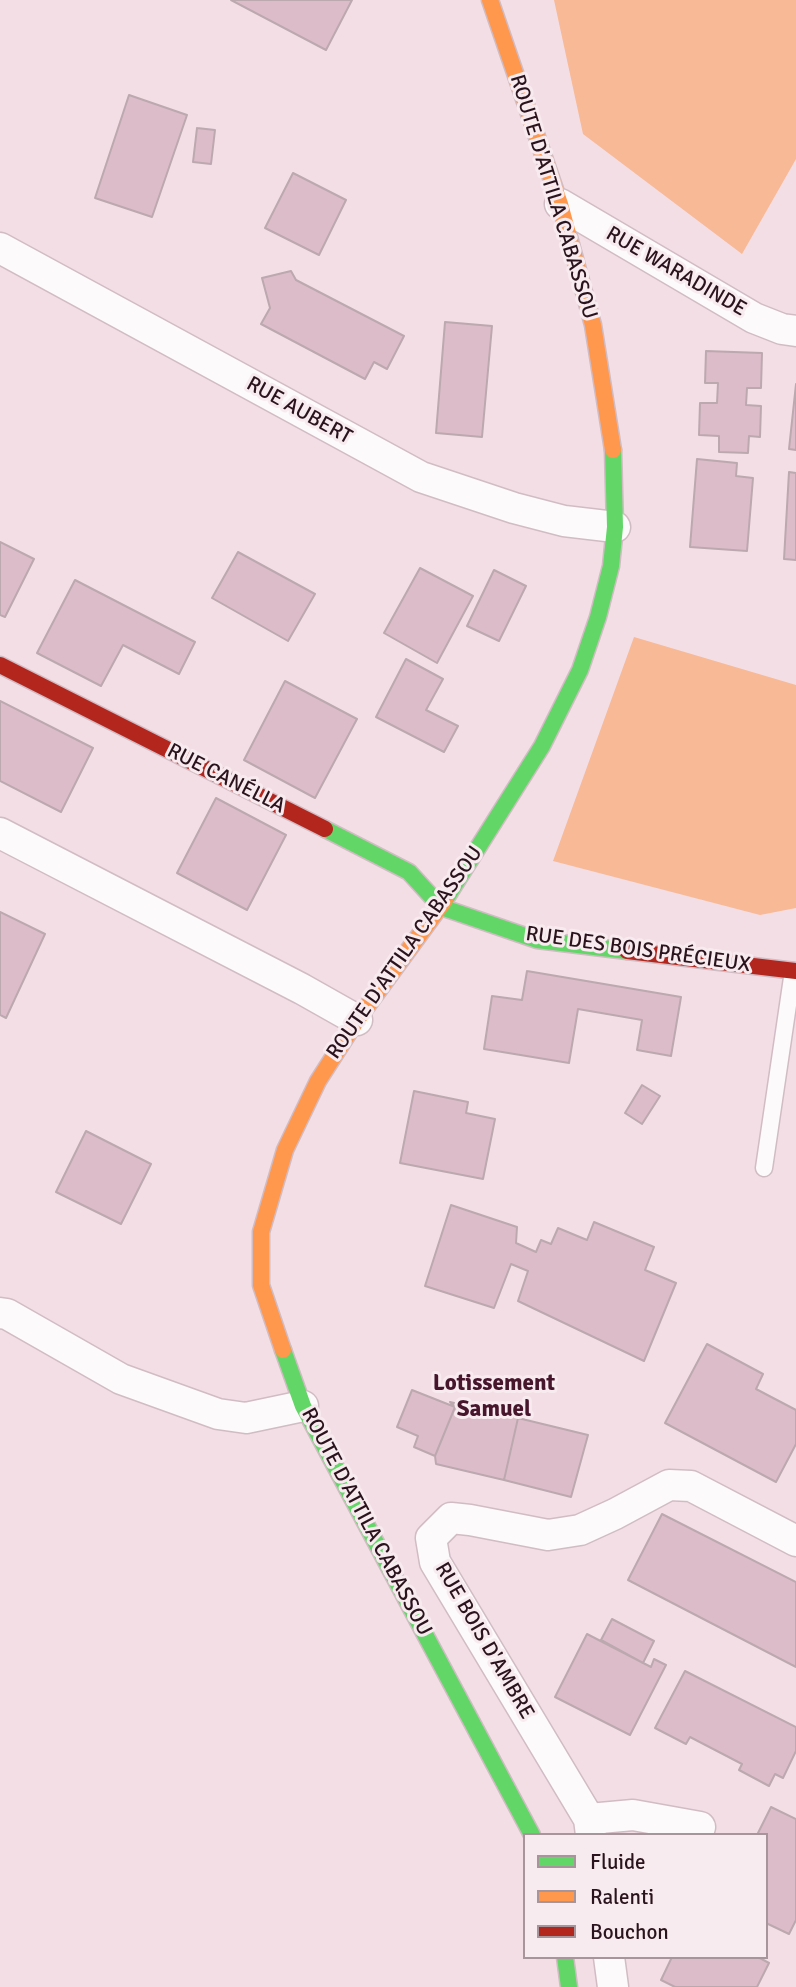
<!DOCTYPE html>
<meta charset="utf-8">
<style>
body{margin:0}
#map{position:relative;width:796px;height:1987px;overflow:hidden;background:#f4dee6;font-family:Signika,sans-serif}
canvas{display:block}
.legend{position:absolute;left:523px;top:1833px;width:245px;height:126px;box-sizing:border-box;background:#f8ebef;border:2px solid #a6959b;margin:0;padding:9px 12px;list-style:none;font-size:21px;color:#2a131c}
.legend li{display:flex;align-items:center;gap:14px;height:35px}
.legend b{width:35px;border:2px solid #a6959b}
</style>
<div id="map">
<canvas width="796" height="1987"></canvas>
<ul class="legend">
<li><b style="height:9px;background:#63d668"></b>Fluide</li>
<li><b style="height:9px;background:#ff974d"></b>Ralenti</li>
<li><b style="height:9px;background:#b3261e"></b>Bouchon</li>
</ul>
</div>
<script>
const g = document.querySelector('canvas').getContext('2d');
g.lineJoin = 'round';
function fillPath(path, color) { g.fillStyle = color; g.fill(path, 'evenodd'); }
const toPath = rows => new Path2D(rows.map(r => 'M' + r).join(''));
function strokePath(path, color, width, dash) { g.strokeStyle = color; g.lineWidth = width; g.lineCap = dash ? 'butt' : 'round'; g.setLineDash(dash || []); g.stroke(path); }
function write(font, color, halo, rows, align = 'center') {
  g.font = font + ' Signika,sans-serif'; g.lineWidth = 6; g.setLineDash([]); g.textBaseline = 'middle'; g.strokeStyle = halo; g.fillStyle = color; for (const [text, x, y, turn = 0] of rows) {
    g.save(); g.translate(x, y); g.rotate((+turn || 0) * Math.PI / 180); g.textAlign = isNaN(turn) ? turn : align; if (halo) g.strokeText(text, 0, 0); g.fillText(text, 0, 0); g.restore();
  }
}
const forest = toPath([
 [554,0,796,0,796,159,742,254,583,134],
 [634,637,796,685,796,908,760,915,553,861]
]);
const building = toPath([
 [231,0,352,0,326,50,231,0],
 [129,95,187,115,152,217,95,198,129,95],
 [197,128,215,130,211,164,193,162,197,128],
 [293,173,346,200,319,255,265,228,293,173],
 [291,271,296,280,404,336,387,369,374,362,365,379,261,324,270,308,262,278,291,271],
 [445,322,492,326,482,437,436,433,445,322],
 [706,351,762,353,761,388,747,388,746,405,761,406,760,437,749,436,748,453,719,452,719,436,699,435,700,403,717,403,718,383,705,383,706,351],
 [796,384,796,450,789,449,796,384],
 [697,459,737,463,736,476,753,478,747,551,690,547,697,459],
 [789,472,796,473,796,560,784,559,789,472],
 [0,542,34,559,5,617,0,615,0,542],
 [238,552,315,594,288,641,212,598,238,552],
 [420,568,473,596,437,663,384,633,420,568],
 [494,570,526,586,499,641,467,626,494,570],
 [75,580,195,642,179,674,123,645,101,686,37,653,75,580],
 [406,659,443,679,426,710,458,726,444,752,376,717,406,659],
 [285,681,357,719,315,798,244,760,285,681],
 [0,701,93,748,61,812,0,781,0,701],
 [216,798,286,835,247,910,177,873,216,798],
 [0,912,45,934,6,1018,0,1015,0,912],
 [527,971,681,997,671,1056,637,1050,642,1020,578,1009,569,1063,484,1049,492,996,522,1000,527,971],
 [642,1085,660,1096,642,1124,625,1113,642,1085],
 [414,1091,468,1102,466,1113,495,1119,483,1179,400,1163,414,1091],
 [86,1131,151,1164,121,1224,56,1192,86,1131],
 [451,1205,517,1227,516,1243,536,1252,541,1240,551,1244,558,1228,587,1240,594,1222,654,1247,645,1270,676,1283,644,1361,518,1301,528,1271,511,1264,494,1308,425,1286,451,1205],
 [707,1344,763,1374,756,1389,796,1410,796,1444,776,1482,665,1423,707,1344],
 [412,1390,455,1407,435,1456,414,1447,418,1436,397,1427,412,1390],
 [450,1402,518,1418,504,1480,436,1464,435,1456,455,1407,450,1402],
 [518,1418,588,1435,571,1497,504,1480,518,1418],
 [662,1514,796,1582,796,1667,628,1580,662,1514],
 [612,1619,654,1641,643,1663,601,1640,612,1619],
 [587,1634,651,1667,654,1659,666,1665,630,1735,555,1697,587,1634],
 [685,1671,796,1727,796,1751,783,1778,775,1774,769,1786,739,1770,742,1764,690,1737,686,1744,655,1728,685,1671],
 [771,1807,796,1819,796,1920,789,1934,766,1923,766,1835,757,1835,771,1807],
 [672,1957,758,1957,769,1963,757,1987,675,1987,661,1980,672,1957]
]);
const lane = toPath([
 [764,1168,793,971]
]);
const street = toPath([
 [560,204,754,318,782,329,796,331],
 [0,248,421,477,514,508,564,521,615,527],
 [0,833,302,989,357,1020],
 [0,1313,7,1314,121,1379,218,1414,246,1418,303,1406],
 [589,1819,633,1815,700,1827],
 [591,1835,589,1819,435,1562,431,1538,451,1518,470,1520,548,1535,580,1530,615,1514,669,1485,691,1486,796,1541],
 [609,1957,613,1987]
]);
const fast = toPath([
 [325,829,409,872,441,907,537,940,627,951],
 [445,900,542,746,580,670,598,617,611,566,615,527,613,450],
 [283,1350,303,1406,532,1835],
 [565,1957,569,1987]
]);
const slow = toPath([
 [490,0,560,204,593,325,613,450],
 [283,1350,261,1285,261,1232,285,1150,318,1081,357,1020,445,900]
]);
const jam = toPath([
 [0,665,325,829],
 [627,951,796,971]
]);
const streetNames = [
 ["ROUTE D'ATTILA CABASSOU",553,197,73],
 ["RUE WARADINDE",676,272,30],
 ["RUE AUBERT",299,411,29],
 ["RUE CANÉLLA",226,779,27],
 ["RUE DES BOIS PRÉCIEUX",638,950,8],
 ["ROUTE D'ATTILA CABASSOU",405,953,-55],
 ["ROUTE D'ATTILA CABASSOU",366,1522,62],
 ["RUE BOIS D'AMBRE",484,1641,60]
];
const neighbourhoodNames = [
 ["Lotissement",494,1384],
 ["Samuel",494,1410]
];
fillPath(forest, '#f7b996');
fillPath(building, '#dcbcc9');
strokePath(building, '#bca8af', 2);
strokePath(lane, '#d1bcc4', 19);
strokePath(street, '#d1bcc4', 33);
strokePath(fast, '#d1bcc4', 19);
strokePath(slow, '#d1bcc4', 19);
strokePath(jam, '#d1bcc4', 19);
strokePath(lane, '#fdfafb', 16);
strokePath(street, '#fdfafb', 30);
strokePath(fast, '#63d668', 16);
strokePath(slow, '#ff974d', 16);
strokePath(jam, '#b3261e', 16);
write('21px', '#2a131c', '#f8ebef', streetNames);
write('bold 23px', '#47162c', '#f8ebef', neighbourhoodNames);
</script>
